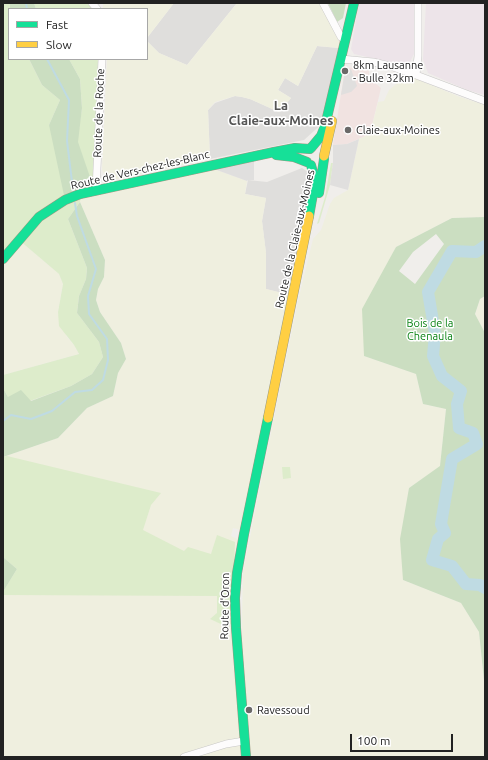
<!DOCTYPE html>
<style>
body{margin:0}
#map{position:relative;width:488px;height:760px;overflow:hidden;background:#f0eeeb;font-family:Ubuntu,sans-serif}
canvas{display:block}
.frame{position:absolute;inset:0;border:4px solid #222;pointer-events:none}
.legend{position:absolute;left:8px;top:8px;width:140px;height:52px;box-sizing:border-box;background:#fff;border:1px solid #a7a7a7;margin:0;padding:5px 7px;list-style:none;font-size:12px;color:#222}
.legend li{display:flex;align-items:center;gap:8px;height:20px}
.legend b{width:20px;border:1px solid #a7a7a7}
.scale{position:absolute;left:350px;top:734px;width:103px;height:18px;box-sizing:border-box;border:2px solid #222;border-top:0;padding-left:5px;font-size:12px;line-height:14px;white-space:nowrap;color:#222;-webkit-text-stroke:3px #fff;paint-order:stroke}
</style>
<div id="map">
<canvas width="488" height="760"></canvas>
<div class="frame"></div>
<ul class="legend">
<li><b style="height:5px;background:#16e098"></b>Fast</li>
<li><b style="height:5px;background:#ffcf43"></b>Slow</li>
</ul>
<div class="scale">100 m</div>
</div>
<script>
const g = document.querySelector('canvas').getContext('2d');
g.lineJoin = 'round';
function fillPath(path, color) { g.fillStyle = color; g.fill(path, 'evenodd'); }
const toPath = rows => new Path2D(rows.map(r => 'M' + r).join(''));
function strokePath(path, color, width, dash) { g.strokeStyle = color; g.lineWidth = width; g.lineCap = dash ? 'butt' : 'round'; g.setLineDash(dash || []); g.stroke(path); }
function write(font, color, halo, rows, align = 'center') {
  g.font = font + ' Ubuntu,sans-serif'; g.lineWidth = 3; g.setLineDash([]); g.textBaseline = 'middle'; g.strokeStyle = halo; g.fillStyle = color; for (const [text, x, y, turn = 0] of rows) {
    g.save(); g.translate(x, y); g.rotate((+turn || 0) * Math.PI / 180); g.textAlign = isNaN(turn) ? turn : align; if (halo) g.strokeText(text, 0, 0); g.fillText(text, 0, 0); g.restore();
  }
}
const residential = toPath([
 [174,3,237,3,187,65,159,53,147,41,147,38],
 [317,46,339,48,325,121,304,140,210,159,208,110,215,103,235,96,242,97,250,99,279,112,291,98,278,90,285,78,298,86],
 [302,168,308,172,311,179,290,295,266,289,266,253,262,221,266,198,245,194,248,180,267,182]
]);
const commercial = toPath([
 [369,67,369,78,381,88,370,134,347,144,333,145,345,68]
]);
const industrial = toPath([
 [359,3,415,3,414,54,409,64,403,65,354,54,351,49],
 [426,3,485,3,485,95,467,90,428,73,423,59]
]);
const farmland = toPath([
 [103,3,174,3,147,38,147,9,103,9],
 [237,3,320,3,340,42,339,48,317,46,298,86,285,78,278,90,291,98,279,112,250,99,242,97,235,96,215,102,208,110,210,159,112,180,105,176,102,170,107,59,147,59,147,41,159,53,187,65],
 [407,75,460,97,485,105,485,217,452,218,396,247,364,356,416,374,423,404,446,409,440,467,409,488,403,580,461,603,479,632,485,690,485,757,3,757,3,592,17,569,3,557,3,457,58,438,87,408,113,396,118,373,126,359,121,343,100,312,96,300,98,289,104,277,105,260,80,202,80,194,214,169,247,181,245,194,266,198,262,221,266,253,266,289,290,295,241,530,233,528,231,536,238,539,232,638,234,673,240,699,243,573,258,497,299,297,313,239,321,230,330,204,334,198,348,190,359,139,370,134,378,102,384,101,389,90],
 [19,240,59,274,63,284,58,312,67,337,74,345,79,354,3,375,3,259],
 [485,296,485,333,475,314,480,299]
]);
const grass = toPath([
 [3,3,10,3,9,59,29,59,42,85,60,100,49,125,89,177,77,142,82,108,80,79,69,59,98,59,96,116,96,190,81,194,80,202,68,219,87,268,86,279,79,296,77,313,99,342,103,357,92,374,71,386,30,401,8,397,3,388,3,375,79,354,74,345,59,326,58,312,63,284,59,274,19,240,3,259],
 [34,3,88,3,93,9,36,9],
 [331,163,333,163,330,185,319,223,317,224,325,197],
 [7,456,161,493,151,505,143,530,184,551,188,547,211,554,217,535,235,542,232,624,223,625,210,619,217,613,217,596,3,595,3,592,17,569,3,557,3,457],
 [282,467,290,467,291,478,283,479]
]);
const forest = toPath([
 [10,3,34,3,36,9,10,9],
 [328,3,346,3,343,18,337,22],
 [29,59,69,59,80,79,82,108,78,142,90,177,80,194,65,200,49,125,60,100,42,85],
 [80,202,105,260,104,277,98,289,96,300,100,312,121,343,126,359,118,373,113,396,87,408,58,438,3,457,3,388,8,397,21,390,31,401,71,386,92,374,103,357,99,342,77,313,79,296,86,279,87,268,68,219],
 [485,217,485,296,480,299,475,314,485,333,485,690,479,632,461,603,403,580,400,539,409,488,440,466,446,409,423,404,416,374,364,356,362,309,396,247,452,218],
 [436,234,444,244,415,284,399,271,413,252],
 [3,557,17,569,3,592]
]);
const parking = toPath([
 [351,69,357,86,351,92,341,95,345,70],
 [359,139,348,190,330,185,333,162,333,145,347,144],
 [254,161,254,180,248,180,247,181,214,169]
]);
const stream = toPath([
 [26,3,27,9],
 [47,59,69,100,67,141,73,190],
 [3,421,11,415,31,419,52,411,75,392,92,390,103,380,108,360,107,339,89,314,88,296,96,269,77,216,75,203]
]);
const river = toPath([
 [485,246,476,252,452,251,428,292,435,333,433,356,442,376,461,391,457,404,459,428,473,433,477,444,452,459,441,524,445,533,438,539,432,560,452,566,466,584,480,585,485,588]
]);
const street = toPath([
 [92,3,97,9],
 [323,3,341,37,345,40],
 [341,59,373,62,390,66,416,75,485,101],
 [416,75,418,56,418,3],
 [96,190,102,59],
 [184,757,226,744,244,741]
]);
const fast = toPath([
 [311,148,321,136,325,126,354,3],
 [276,155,294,157,307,162],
 [319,193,324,159],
 [309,216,314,188,314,176,311,165],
 [3,259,39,217,65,200,80,194,274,152,295,148,310,149],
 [246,757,236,628,235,598,237,573,244,534,268,418]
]);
const slow = toPath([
 [324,156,332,121],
 [268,418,309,216]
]);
const markers = [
 [345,71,4,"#6a6968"],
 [348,130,4,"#6a6968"],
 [249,710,4,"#6a6968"]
];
const poiNames = [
 ["8km Lausanne",353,65],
 ["- Bulle 32km",353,78],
 ["Claie-aux-Moines",356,130],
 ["Ravessoud",257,710]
];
const streetNames = [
 ["Route de la Roche",99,113,-88],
 ["Route de Vers-chez-les-Blanc",140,170,-13],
 ["Route de la Claie-aux-Moines",295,239,-77],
 ["Route d'Oron",225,606,-89]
];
const parkNames = [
 ["Bois de la",430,323],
 ["Chenaula",430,336]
];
const quarterNames = [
 ["La",281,106],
 ["Claie-aux-Moines",281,121]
];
fillPath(residential, '#dfdedc');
fillPath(commercial, '#f1e3e1');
fillPath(industrial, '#ede4e9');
fillPath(farmland, '#efefdf');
fillPath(grass, '#ddeccb');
fillPath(forest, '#cbdec1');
fillPath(parking, '#e0dfde');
strokePath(stream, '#bfdbe3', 2);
strokePath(river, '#bfdbe3', 12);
strokePath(street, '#c9c8c7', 8);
strokePath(fast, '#999a82', 10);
strokePath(slow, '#999a82', 10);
strokePath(street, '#fdfcfc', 7);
strokePath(fast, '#16e098', 9);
strokePath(slow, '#ffcf43', 9);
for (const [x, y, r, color] of markers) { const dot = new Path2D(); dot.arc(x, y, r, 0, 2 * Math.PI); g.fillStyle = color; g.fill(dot); strokePath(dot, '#fff', 1.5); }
write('11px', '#222', '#fff', poiNames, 'left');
write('11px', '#222', '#fff', streetNames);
write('11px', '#0c8416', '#fff', parkNames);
write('bold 13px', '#555', '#fff', quarterNames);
</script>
